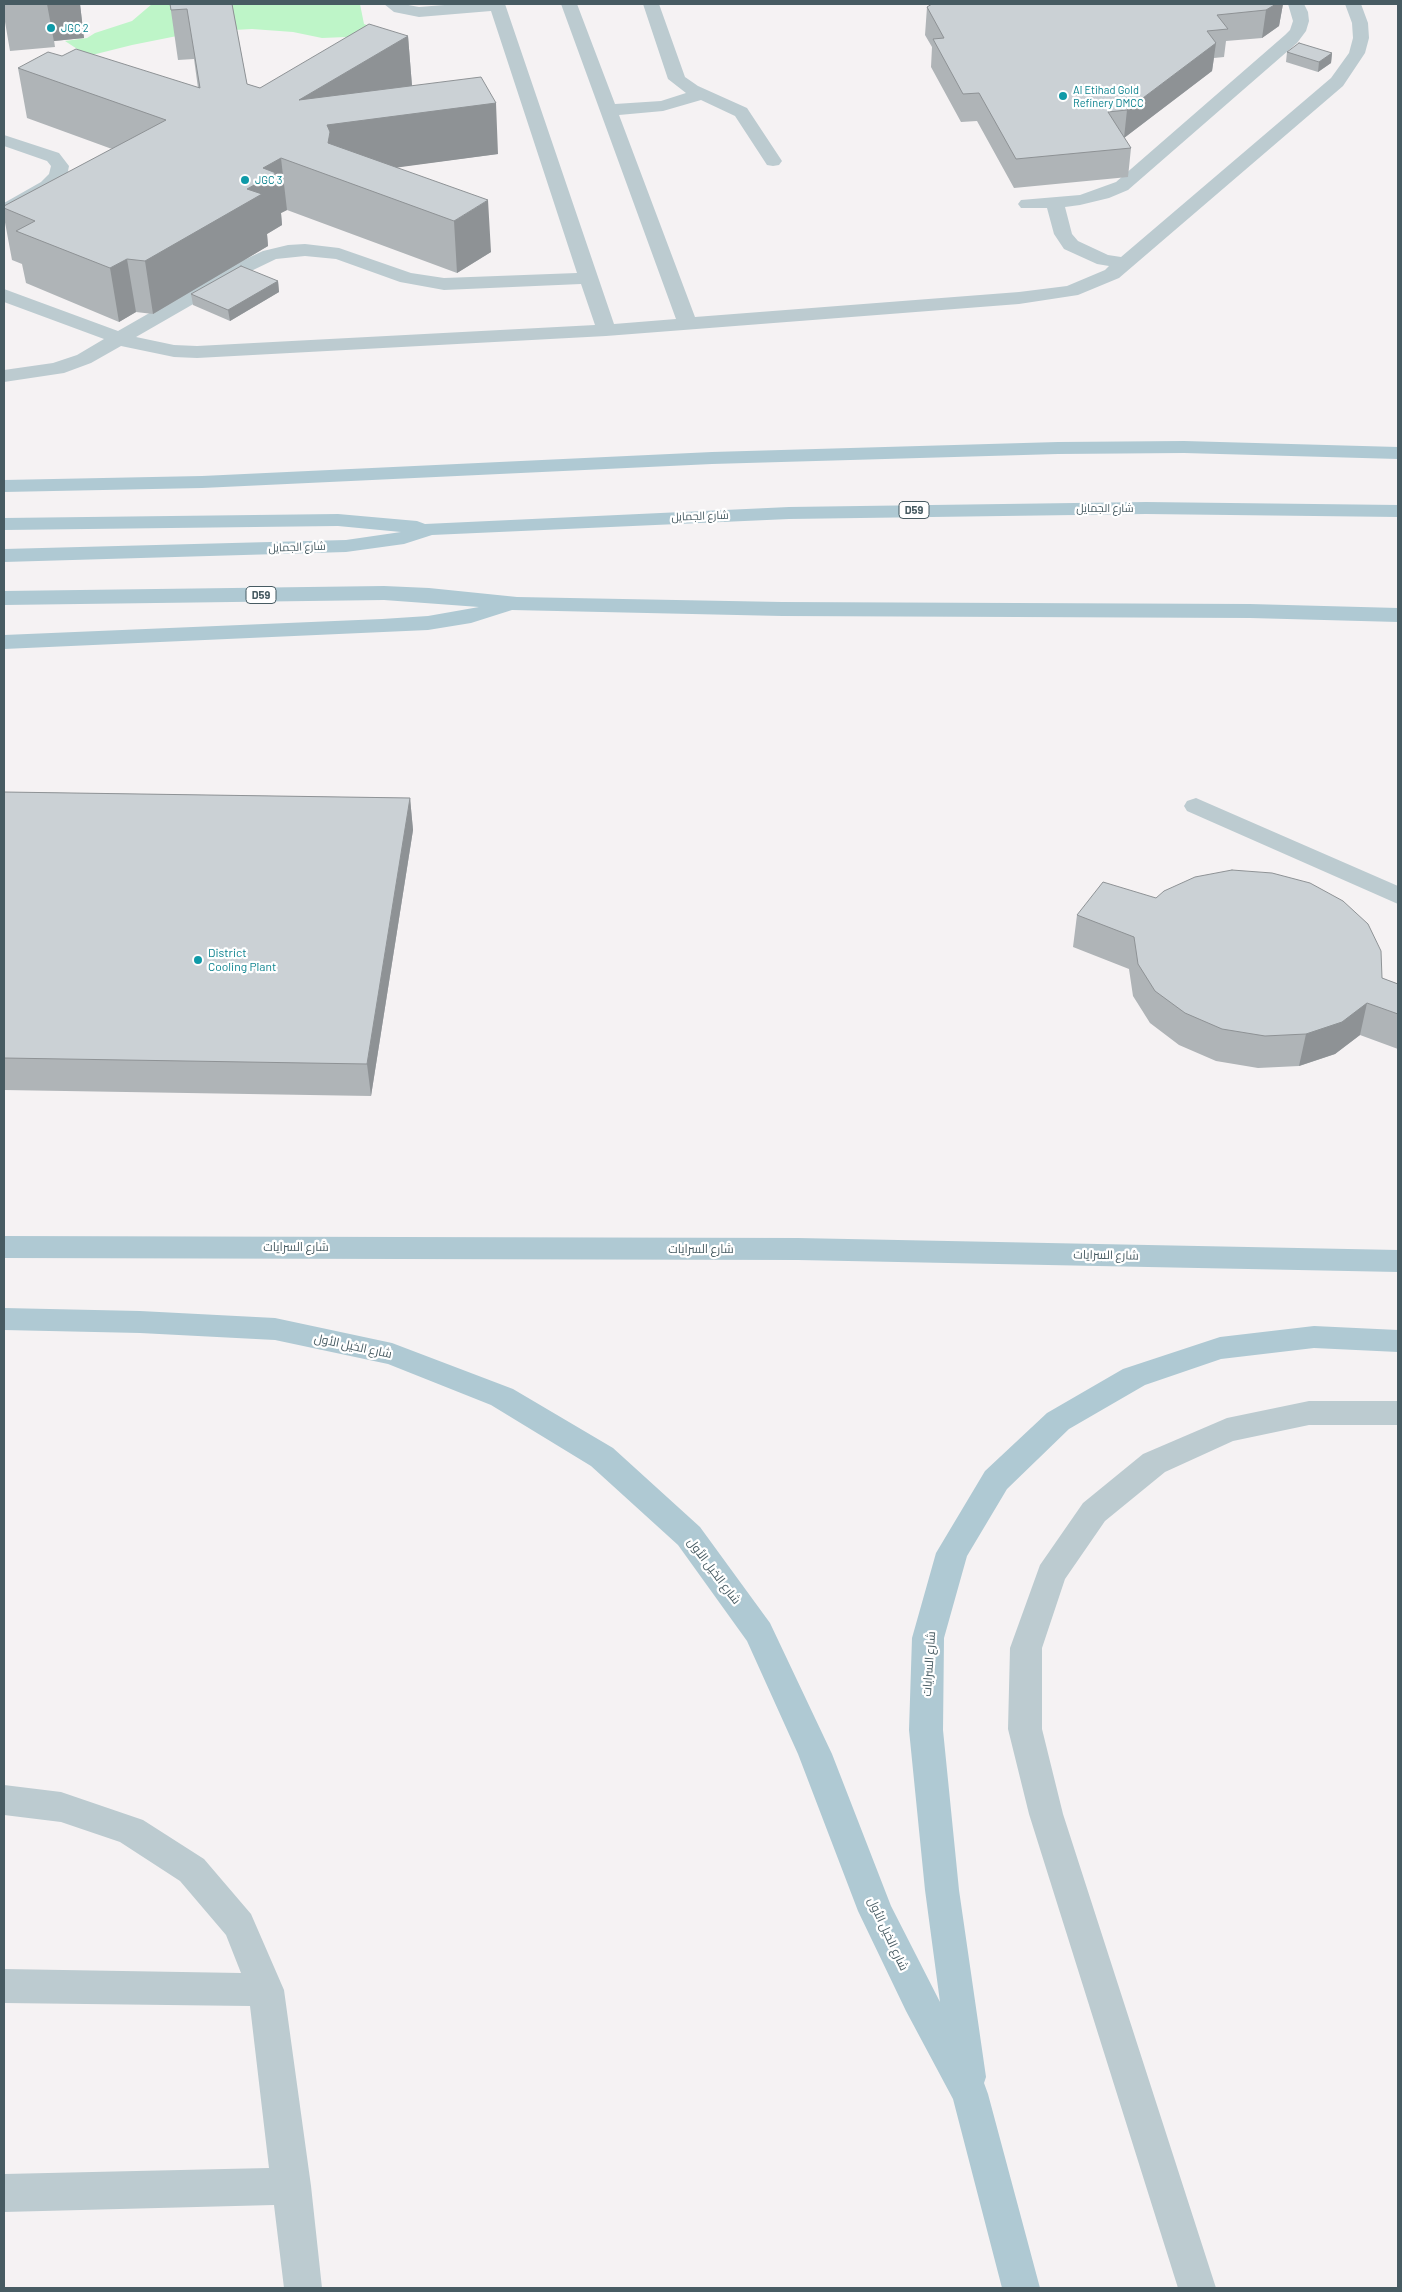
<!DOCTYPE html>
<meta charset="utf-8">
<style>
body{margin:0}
#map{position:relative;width:1402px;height:2292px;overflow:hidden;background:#f5f2f3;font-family:Barlow,sans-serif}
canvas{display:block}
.frame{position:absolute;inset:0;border:5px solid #475b62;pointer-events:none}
</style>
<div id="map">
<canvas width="1402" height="2292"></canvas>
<div class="frame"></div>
</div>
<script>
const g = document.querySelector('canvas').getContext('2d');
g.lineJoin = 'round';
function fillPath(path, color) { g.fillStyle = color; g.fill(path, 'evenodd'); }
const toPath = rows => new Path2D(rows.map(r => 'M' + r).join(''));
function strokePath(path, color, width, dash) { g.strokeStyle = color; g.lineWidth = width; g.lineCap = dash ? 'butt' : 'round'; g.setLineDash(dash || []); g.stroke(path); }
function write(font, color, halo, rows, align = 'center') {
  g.font = font + ' Barlow,Cairo,sans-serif'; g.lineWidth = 4.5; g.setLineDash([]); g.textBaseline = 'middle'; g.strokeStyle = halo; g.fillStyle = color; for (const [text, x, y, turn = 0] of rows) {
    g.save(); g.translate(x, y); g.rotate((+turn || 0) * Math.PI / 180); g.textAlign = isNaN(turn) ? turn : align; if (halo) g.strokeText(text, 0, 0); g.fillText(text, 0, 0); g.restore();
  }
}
const green = toPath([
 [152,4,360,4,364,24,395,35,322,38,293,32,252,29,197,32,132,45,88,56,65,41,87,38,95,33,132,21]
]);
const minor = toPath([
 [384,4,403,4,419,7,457,4,505,4,614,324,676,319,561,4,577,4,615,104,661,101,686,93,668,79,643,4,659,4,685,77,698,86,747,108,782,161,779,165,773,166,767,165,735,116,701,100,663,111,619,115,695,317,1019,292,1067,286,1105,270,1109,266,1097,264,1064,249,1054,234,1047,208,1021,208,1018,204,1021,200,1080,195,1116,182,1285,35,1290,30,1293,21,1288,4,1304,4,1308,12,1309,21,1306,31,1297,43,1128,190,1109,198,1080,205,1065,207,1072,234,1078,241,1108,255,1121,257,1331,78,1349,53,1353,38,1352,23,1345,4,1361,4,1368,23,1369,38,1365,53,1343,86,1119,278,1078,295,1019,304,606,336,197,358,174,357,121,346,91,363,64,373,4,382,4,370,53,363,77,355,104,339,4,302,4,289,118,331,235,264,263,251,288,245,305,244,339,248,411,273,444,278,577,273,491,11,419,17,394,12,384,4],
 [305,256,336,259,400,282,444,290,581,284,595,325,197,346,174,345,136,337,249,272,276,259,305,256],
 [4,135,59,153,69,166,67,176,53,190,4,216,4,203,41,182,49,174,51,166,47,161,4,146,4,135],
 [1196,798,1398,886,1398,904,1187,811,1184,806,1187,801,1196,798],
 [1309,1401,1398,1401,1398,1425,1309,1425,1233,1441,1165,1472,1105,1521,1065,1579,1042,1648,1042,1729,1063,1814,1216,2288,1178,2288,1029,1814,1008,1729,1010,1648,1040,1565,1083,1503,1143,1454,1227,1418,1309,1401],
 [4,1785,61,1792,143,1820,204,1859,251,1914,284,1990,311,2186,322,2288,284,2288,274,2205,4,2212,4,2174,269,2168,250,2006,4,2003,4,1969,241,1973,226,1935,180,1881,120,1842,61,1822,4,1815,4,1785]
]);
const major = toPath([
 [1184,441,1398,447,1398,459,1184,453,1058,454,712,464,202,488,4,492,4,480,202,476,712,452,1058,442,1184,441],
 [1146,502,1398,505,1398,517,1146,514,789,519,432,535,404,544,346,552,4,562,4,549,346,540,401,532,338,526,4,530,4,518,338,514,417,521,425,524,789,507,1146,502],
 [384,586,429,588,517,597,782,602,1250,604,1398,608,1398,622,1250,618,782,616,512,610,471,623,428,630,4,649,4,635,382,619,428,616,479,607,384,600,4,605,4,591,384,586],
 [4,1236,798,1238,1398,1250,1398,1272,798,1260,4,1258,4,1236],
 [4,1308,140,1311,275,1318,392,1343,513,1389,613,1448,700,1527,770,1623,832,1754,891,1906,940,2002,925,1890,909,1730,912,1638,936,1553,985,1471,1047,1413,1123,1369,1220,1337,1314,1326,1398,1330,1398,1352,1314,1348,1221,1359,1145,1385,1069,1429,1007,1489,967,1556,944,1638,943,1730,959,1890,986,2077,984,2083,988,2094,1040,2288,1002,2288,953,2099,906,2011,858,1911,798,1754,747,1641,678,1545,591,1466,491,1405,388,1364,275,1340,140,1333,4,1330,4,1308]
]);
const wall = toPath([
 [4,4,80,4,84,38,54,41,55,47,10,51,4,16],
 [170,4,232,4,247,84,260,88,408,36,412,86,498,154,397,167,491,252,457,273,287,210,281,213,282,225,267,234,268,246,153,314,136,312,119,322,26,283,22,264,12,260,4,217,4,206,112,149,27,118,18,68,62,56,198,88,194,59,178,60],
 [1283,4,1279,26,1262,38,1226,41,1224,57,1214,58,1212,71,1124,138,1131,148,1128,177,1014,188,977,121,961,122,931,67,932,47,925,35,927,7],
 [1287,52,1332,53,1331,63,1318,72,1286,62],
 [278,281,279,292,230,321,193,305,191,294],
 [4,792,410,798,413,830,371,1096,4,1090],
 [1077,915,1382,978,1398,984,1398,1049,1360,1035,1335,1054,1299,1066,1258,1068,1216,1061,1179,1045,1150,1023,1133,996,1129,969,1073,947]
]);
const shadedWall = toPath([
 [47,4,80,4,84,38,54,41,55,47],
 [1276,4,1283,4,1279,26,1262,38,1266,10],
 [408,36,412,86,496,103,498,154,334,176,299,100],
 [1216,43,1212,71,1124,138,1127,110],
 [1332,53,1331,63,1318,72,1319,62],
 [281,158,287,210,281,213,282,225,267,234,268,246,153,314,145,261,247,189,263,168],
 [488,200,491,252,457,273,454,221],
 [127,259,136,312,119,322,110,268],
 [278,281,279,292,230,321,228,310],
 [410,798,413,830,371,1096,367,1064],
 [1367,1003,1360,1035,1335,1054,1299,1066,1306,1034]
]);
const building = toPath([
 [170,4,232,4,247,84,260,88,369,24,408,36,299,100,481,77,496,103,327,125,330,132,328,143,488,200,454,221,281,158,263,168,276,173,247,189,262,194,145,261,127,259,110,268,16,231,35,221,4,208,4,206,166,120,18,68,48,52,62,56,76,49,200,88,187,9,171,10,170,4],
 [932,4,1276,4,1266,10,1217,15,1228,29,1207,31,1216,43,1127,110,1108,112,1131,148,1016,159,979,93,963,94,933,39,944,38,927,7,932,4],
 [1299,43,1332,53,1319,62,1287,52,1299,43],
 [241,266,278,281,228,310,191,294,241,266],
 [4,792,410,798,367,1064,4,1058,4,792],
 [1232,870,1272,873,1310,883,1343,901,1368,924,1381,951,1382,978,1398,984,1398,1014,1367,1003,1342,1022,1306,1034,1265,1036,1222,1029,1185,1013,1155,991,1138,964,1134,937,1077,915,1103,882,1156,898,1164,891,1195,877,1232,870]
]);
const markers = [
 [51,28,5,"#0f9aa8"],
 [1063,96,5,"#0f9aa8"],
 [245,180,5,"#0f9aa8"],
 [198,960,5,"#0f9aa8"]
];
const farCulturenames = [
 ["JGC 2",61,28],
 ["Al Etihad Gold",1073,90],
 ["Refinery DMCC",1073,103],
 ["JGC 3",255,180]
];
const farStreetnames = [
 ["شارع الجمايل",1105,508],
 ["شارع الجمايل",700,516,-2],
 ["شارع الجمايل",297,547,-2]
];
const shields = [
 [914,510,30],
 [261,595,30]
];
const shieldNames = [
 ["D59",914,510],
 ["D59",261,595]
];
const cultureNames = [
 ["District",208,953],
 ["Cooling Plant",208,967]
];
const streetNames = [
 ["شارع السرايات",296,1247],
 ["شارع السرايات",701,1249],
 ["شارع السرايات",1106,1255,1],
 ["شارع الخيل الأول",353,1346,12],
 ["شارع الخيل الأول",714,1571,53],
 ["شارع السرايات",929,1664,-86],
 ["شارع الخيل الأول",888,1934,65]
];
fillPath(green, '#bef5c8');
fillPath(minor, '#bccbd0');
fillPath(major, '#afc9d3');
fillPath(wall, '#afb4b7');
fillPath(shadedWall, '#8e9295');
fillPath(building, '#cbd1d5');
strokePath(building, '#8e9295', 1);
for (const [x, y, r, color] of markers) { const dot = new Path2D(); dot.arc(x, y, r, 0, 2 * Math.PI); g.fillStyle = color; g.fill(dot); strokePath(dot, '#fff', 2); }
write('11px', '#0d838f', '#fff', farCulturenames, 'left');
write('11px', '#475b62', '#fff', farStreetnames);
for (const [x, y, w] of shields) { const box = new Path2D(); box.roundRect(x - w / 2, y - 8.5, w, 17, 4); g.fillStyle = '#fff'; g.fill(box); strokePath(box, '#475b62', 1); }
write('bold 11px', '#475b62', null, shieldNames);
write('12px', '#0d838f', '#fff', cultureNames, 'left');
write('12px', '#475b62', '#fff', streetNames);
</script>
